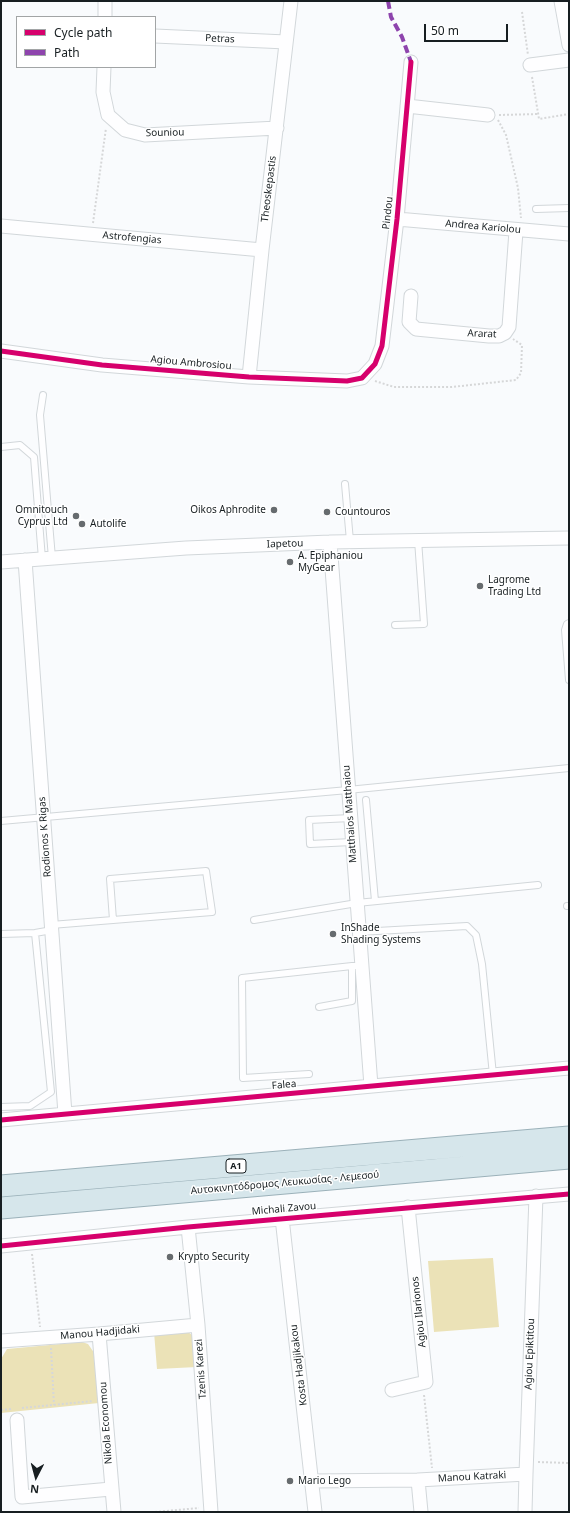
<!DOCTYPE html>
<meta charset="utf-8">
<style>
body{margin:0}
#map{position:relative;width:570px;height:1513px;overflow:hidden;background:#f9fbfd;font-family:"Noto Sans",sans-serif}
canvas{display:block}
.frame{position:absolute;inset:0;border:2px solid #171e21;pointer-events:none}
.legend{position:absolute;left:16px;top:16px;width:140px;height:52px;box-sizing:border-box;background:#fff;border:1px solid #a2a5a6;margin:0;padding:5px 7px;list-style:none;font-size:12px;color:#171e21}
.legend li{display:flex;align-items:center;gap:8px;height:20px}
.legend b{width:20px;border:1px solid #a2a5a6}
.north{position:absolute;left:16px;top:1457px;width:40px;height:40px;-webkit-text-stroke:3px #fff;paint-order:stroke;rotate:186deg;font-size:11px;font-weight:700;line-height:16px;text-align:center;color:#171e21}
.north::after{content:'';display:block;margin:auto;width:14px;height:18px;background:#171e21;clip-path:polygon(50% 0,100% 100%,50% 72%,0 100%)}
.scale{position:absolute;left:424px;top:24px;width:84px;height:18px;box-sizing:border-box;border:2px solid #171e21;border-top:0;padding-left:5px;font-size:12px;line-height:14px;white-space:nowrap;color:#171e21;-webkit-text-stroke:3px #fff;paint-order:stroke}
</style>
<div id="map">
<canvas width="570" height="1513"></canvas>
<div class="frame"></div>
<ul class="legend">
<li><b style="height:5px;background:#d6006c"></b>Cycle path</li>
<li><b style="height:5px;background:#8e44ad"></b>Path</li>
</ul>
<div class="north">N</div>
<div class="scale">50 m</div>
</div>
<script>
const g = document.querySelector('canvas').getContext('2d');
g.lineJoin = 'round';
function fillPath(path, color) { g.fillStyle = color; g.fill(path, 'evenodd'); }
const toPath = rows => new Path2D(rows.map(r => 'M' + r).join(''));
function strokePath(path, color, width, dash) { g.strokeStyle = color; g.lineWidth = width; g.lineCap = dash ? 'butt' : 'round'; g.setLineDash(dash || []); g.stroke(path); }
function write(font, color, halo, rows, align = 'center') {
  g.font = font + ' "Noto Sans",sans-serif'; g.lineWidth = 3; g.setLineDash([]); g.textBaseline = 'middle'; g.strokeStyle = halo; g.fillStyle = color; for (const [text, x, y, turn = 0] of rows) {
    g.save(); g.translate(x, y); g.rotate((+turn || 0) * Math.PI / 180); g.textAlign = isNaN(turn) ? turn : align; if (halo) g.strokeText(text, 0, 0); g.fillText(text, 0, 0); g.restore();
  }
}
const green = toPath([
 [493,1258,499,1327,434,1332,428,1261],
 [186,1330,193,1336,197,1367,157,1369,154,1332],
 [82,1342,88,1344,95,1354,99,1403,1,1413,1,1359,7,1349]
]);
const path = toPath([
 [522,12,528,55],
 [532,77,539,119,569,114],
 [499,115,538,114],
 [498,120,506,135,518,188,521,218],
 [93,223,106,128],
 [375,381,394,387,452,387,516,380,521,373,522,345,513,339],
 [32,1254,40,1327],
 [51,1348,54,1405],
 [424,1395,432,1468],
 [22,1408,93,1401],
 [1,1410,11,1409],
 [538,1462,569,1463],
 [155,1512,199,1508]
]);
const service = toPath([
 [536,209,569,208],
 [43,395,40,415,52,558],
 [1,447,20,445,34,457,42,559],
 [345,484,350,541],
 [569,623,567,624,565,630,569,680],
 [395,625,424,624,418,540],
 [366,800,375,901],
 [351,818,309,820,310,844,352,842],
 [1,821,348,790,569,768],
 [567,906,569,906],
 [254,920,357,903,538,885],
 [51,925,212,912,206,871,110,879,113,920],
 [359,932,467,926,476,935,482,964,493,1075],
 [1,934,35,933,52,930],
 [319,1007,352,1001,352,966,356,966],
 [309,1074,243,1078,242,978,352,966],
 [1,1107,30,1106,51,1092,35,933]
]);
const minor = toPath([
 [105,1,105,17],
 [561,1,569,45],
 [155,36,286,42],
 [530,65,569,60],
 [104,67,103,92,108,115,125,130,145,135,277,128],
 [407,106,488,115],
 [397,219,569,234],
 [1,226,262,250],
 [411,296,409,322,416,329,489,336,499,336,505,333,509,327,516,231],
 [1,351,102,365,249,377,347,381,362,378,375,364,382,346,397,219,411,62],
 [249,377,262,250,291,1],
 [330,542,371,1086],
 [25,560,65,1114],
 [1,562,186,548,330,542,569,538],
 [1,1120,569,1068],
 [282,1218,315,1512],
 [188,1227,198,1325,211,1512],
 [1,1246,188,1227,569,1194],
 [99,1334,114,1512],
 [1,1341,99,1334,198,1325],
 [392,1390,426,1382,408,1207],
 [17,1420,22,1497,111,1489],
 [418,1480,421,1512],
 [312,1481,418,1480,526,1474],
 [525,1512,526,1474,536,1196]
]);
const trunk = toPath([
 [1,1186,569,1137],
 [1,1208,569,1158]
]);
const quiet = toPath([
 [388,1,391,17,402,37,411,62]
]);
const cycleway = toPath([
 [1,351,102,365,249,377,347,381,362,378,375,364,382,346,397,219,411,62],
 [1,1120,569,1068],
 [1,1246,188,1227,569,1194]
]);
const markers = [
 [274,510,4,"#666b6e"],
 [327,512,4,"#666b6e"],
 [76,516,4,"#666b6e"],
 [82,524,4,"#666b6e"],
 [290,562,4,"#666b6e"],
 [480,586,4,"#666b6e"],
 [333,934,4,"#666b6e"],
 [170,1257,4,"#666b6e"],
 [290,1481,4,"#666b6e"]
];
const shields = [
 [236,1166,20]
];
const shieldNames = [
 ["A1",236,1166]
];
const streetNames = [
 ["Petras",220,39,3],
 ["Souniou",165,133,-1],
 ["Theoskepastis",269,189,-83],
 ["Pindou",388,213,-84],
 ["Andrea Kariolou",483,227,5],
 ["Astrofengias",132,238,5],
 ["Ararat",482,334,2],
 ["Agiou Ambrosiou",191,363,5],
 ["Iapetou",285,544,-2],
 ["Matthaios Matthaiou",350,814,-94],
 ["Rodionos K Rigas",45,837,-94],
 ["Falea",284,1085,-5],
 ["Αυτοκινητόδρομος Λευκωσίας - Λεμεσού",285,1183,-5],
 ["Michali Zavou",284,1209,-5],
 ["Agiou Ilarionos",419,1312,-96],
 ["Manou Hadjidaki",100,1333,-5],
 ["Agiou Epiktitou",530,1354,-88],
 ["Kosta Hadjikakou",299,1365,-97],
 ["Tzenis Karezi",201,1369,-94],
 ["Nikola Economou",106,1423,-94],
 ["Manou Katraki",472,1477,-3]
];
const poiNames = [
 ["Omnitouch",68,510,"right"],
 ["Cyprus Ltd",68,522,"right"],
 ["Oikos Aphrodite",266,510,"right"],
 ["Countouros",335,512],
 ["Autolife",90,524],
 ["A. Epiphaniou",298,556],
 ["MyGear",298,568],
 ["Lagrome",488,580],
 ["Trading Ltd",488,592],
 ["InShade",341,928],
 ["Shading Systems",341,940],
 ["Krypto Security",178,1257],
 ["Mario Lego",298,1481]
];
fillPath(green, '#ebe2b7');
strokePath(service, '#d2d7da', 8);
strokePath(minor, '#d2d7da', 15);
strokePath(trunk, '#9bb1b9', 23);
strokePath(path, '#d6d7d8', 2, [2, 2]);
strokePath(service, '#fefeff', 6);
strokePath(minor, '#fefeff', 13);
strokePath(trunk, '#d6e6eb', 21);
strokePath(quiet, '#8e44ad', 4, [8, 4]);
strokePath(cycleway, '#d6006c', 5);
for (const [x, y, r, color] of markers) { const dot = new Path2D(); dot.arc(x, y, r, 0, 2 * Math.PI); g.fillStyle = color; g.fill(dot); strokePath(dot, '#fff', 1.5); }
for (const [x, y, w] of shields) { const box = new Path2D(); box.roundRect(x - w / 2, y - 7, w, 14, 3); g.fillStyle = '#fff'; g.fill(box); strokePath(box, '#171e21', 1); }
write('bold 9px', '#171e21', null, shieldNames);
write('10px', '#171e21', '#fff', streetNames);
write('10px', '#171e21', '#fff', poiNames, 'left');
</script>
